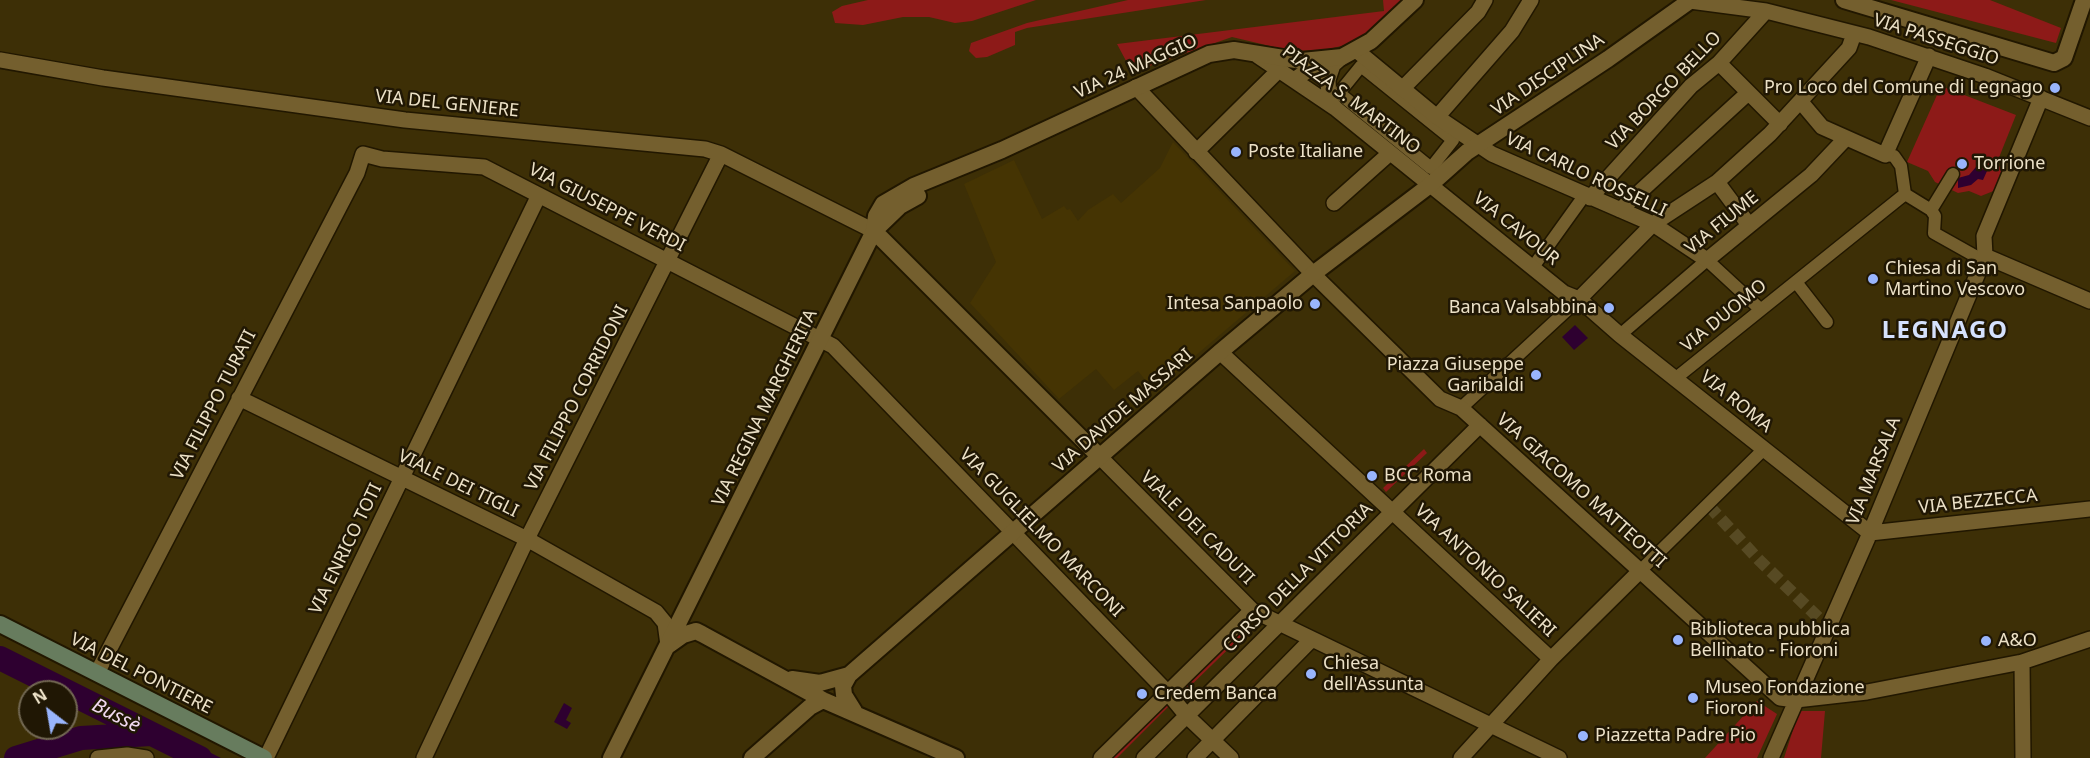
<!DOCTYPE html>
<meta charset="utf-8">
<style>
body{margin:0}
#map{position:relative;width:2090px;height:758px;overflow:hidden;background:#3d2f06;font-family:"Noto Sans",sans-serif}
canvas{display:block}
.north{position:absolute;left:18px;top:680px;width:60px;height:60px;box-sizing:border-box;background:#201704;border:2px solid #726852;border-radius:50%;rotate:329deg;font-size:16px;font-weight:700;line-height:24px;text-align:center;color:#ece1c7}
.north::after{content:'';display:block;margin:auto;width:21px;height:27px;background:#99b5fd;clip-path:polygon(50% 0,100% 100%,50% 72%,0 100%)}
</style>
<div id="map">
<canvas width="2090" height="758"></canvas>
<div class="north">N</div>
</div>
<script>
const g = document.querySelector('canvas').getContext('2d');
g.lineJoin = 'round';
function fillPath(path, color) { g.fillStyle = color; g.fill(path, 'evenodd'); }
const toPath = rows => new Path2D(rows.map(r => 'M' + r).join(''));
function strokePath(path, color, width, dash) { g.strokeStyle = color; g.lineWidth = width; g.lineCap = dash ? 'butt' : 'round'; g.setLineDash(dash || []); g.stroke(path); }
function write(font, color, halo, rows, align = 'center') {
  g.font = font + ' "Noto Sans",sans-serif'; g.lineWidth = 5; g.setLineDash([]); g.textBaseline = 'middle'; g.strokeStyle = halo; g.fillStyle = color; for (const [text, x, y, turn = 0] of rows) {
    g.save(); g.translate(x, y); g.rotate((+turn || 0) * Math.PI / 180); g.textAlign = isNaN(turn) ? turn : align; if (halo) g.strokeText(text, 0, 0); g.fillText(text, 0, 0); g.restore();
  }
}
const built = toPath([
 [1173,142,1295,271,1154,391,1138,371,1114,390,1096,369,1059,399,970,303,996,262,964,184,1014,160,1042,219,1064,206,1067,210,1070,209,1078,221,1088,210,1113,194,1121,203,1160,168]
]);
const green = toPath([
 [868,0,1036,0,972,21,955,23,929,17,903,17,863,25,835,23,832,12,842,6],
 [1128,0,1206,0,1027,28,1015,32,1015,45,987,57,976,58,969,51,971,43,1027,23],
 [1383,0,1405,0,1369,33,1350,44,1324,50,1291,51,1232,37,1132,72,1117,44,1384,11],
 [1891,0,1990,0,2061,28,2056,43],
 [1941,86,2016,115,1996,165,2005,169,1996,190,1981,196,1969,191,1958,193,1935,182,1928,171,1907,162],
 [1424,449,1427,453,1386,492,1383,488],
 [1246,624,1250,628,1180,696,1176,691],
 [1757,701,1777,714,1757,758,1705,758],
 [1165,702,1169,706,1117,758,1108,758],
 [1799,711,1825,711,1821,758,1784,758]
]);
const water = toPath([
 [1976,167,1987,171,1983,180,1978,179,1971,185,1958,188,1958,178,1969,175],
 [1575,325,1588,338,1574,350,1562,337],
 [564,703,572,708,566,720,571,723,567,729,554,722],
 [143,719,221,758,182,758,134,735]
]);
const river = toPath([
 [0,658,200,758],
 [16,758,81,738,151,734]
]);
const pedestrianTunnel = toPath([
 [1709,506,1758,559,1827,626]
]);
const pedestrian = toPath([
 [1361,66,1453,140,1431,168,1339,93,1361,66],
 [1885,155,1894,156,1901,166,1905,194],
 [1905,194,1931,210,1935,216,1934,233,1975,256,1972,266],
 [1931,210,1953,174],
 [1533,267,1584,196],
 [1796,282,1827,322],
 [1620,335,1707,260,1760,309],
 [1676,378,1905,194],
 [1461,408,1579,299],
 [1640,571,1763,450]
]);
const minor = toPath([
 [1690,1,1766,11,1869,37,1985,76,2090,118],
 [1356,50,1437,117,1492,154,1653,224,1707,260,1811,175,1846,138],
 [1258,56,1335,108,1564,293,1579,299,1620,335,1870,533,2090,509],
 [0,60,103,78,405,120,705,149,721,154,874,231],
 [1719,63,1780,124],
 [1294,80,1323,60],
 [1136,87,1313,274,1440,399,1461,408,1780,698,1796,700,1867,692,2022,662,2090,639],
 [1402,89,1478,12,1485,0],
 [1801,102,1822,127,1885,155,1929,56],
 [1335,108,1329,100,1328,80,1333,65,1342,57],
 [1437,117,1512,31,1531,0],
 [1196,152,1280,69],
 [1717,182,1749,225],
 [1590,198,1691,86,1719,63,1766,11],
 [1334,203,1390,153],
 [1620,210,1748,93],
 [1985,256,1984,236,2041,98],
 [1985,256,2090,301],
 [1579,299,1653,224,1717,182,1770,134,1849,48,1854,34],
 [1220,352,1551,659],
 [239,398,527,539,656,612,665,623,668,645],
 [1100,457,1252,610,1559,758],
 [2022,662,2023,758],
 [97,673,357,173,363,154,382,159,484,167,833,346,1168,693,1187,716,1231,758],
 [98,758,127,755,146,758],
 [266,758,539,195],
 [424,758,527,539,721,154],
 [1101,758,1252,610],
 [1144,758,1480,425],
 [1195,758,1311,640],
 [1461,758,1551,659,1640,571],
 [1771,758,1870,533,1985,256]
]);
const tertiary = toPath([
 [1844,0,2054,63,2064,58,2084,0],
 [874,231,1100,457],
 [874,231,900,206,918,196],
 [669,645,683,635,696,631,702,634,823,700,956,758],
 [792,679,820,683,849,675],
 [854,711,844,695,843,686,849,675,1220,352,1313,274,1430,185,1467,152,1608,59,1691,0],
 [611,758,874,231,876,216,883,204,914,186,1002,150,1209,54,1234,50,1302,61,1342,57,1371,41,1415,0],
 [752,758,810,707,823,700]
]);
const secondary = toPath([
 [0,624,264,758]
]);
const markers = [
 [2055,88,6,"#99b5fd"],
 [1236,152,6,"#99b5fd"],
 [1962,164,6,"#99b5fd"],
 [1873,279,6,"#99b5fd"],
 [1315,304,6,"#99b5fd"],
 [1609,308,6,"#99b5fd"],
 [1536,375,6,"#99b5fd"],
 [1372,476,6,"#99b5fd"],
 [1678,640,6,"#99b5fd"],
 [1986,641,6,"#99b5fd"],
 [1311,674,6,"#99b5fd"],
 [1142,694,6,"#99b5fd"],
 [1693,698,6,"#99b5fd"],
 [1583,736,6,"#99b5fd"]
];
const streetNames = [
 ["VIA PASSEGGIO",1936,40,18],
 ["VIA 24 MAGGIO",1136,67,-24],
 ["VIA DISCIPLINA",1548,75,-34],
 ["VIA BORGO BELLO",1664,91,-46],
 ["PIAZZA S. MARTINO",1351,100,37],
 ["VIA DEL GENIERE",447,104,6],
 ["VIA CARLO ROSSELLI",1586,175,25],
 ["VIA GIUSEPPE VERDI",607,208,27],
 ["VIA FIUME",1722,223,-39],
 ["VIA CAVOUR",1516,229,39],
 ["VIA DUOMO",1724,316,-39],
 ["VIA FILIPPO CORRIDONI",577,398,-63],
 ["VIA ROMA",1736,402,39],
 ["VIA FILIPPO TURATI",214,405,-63],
 ["VIA REGINA MARGHERITA",765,408,-64],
 ["VIA DAVIDE MASSARI",1123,411,-41],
 ["VIA MARSALA",1874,471,-68],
 ["VIALE DEI TIGLI",458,484,26],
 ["VIA GIACOMO MATTEOTTI",1581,491,42],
 ["VIA BEZZECCA",1978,502,-6],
 ["VIALE DEI CADUTI",1197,528,45],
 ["VIA GUGLIELMO MARCONI",1041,533,46],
 ["VIA ENRICO TOTI",346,549,-64],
 ["VIA ANTONIO SALIERI",1485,571,43],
 ["CORSO DELLA VITTORIA",1298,578,-45],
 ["VIA DEL PONTIERE",141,674,27]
];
const poiNames = [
 ["Pro Loco del Comune di Legnago",2043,88,"right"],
 ["Poste Italiane",1248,152],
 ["Torrione",1974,164],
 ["Chiesa di San",1885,269],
 ["Martino Vescovo",1885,290],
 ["Intesa Sanpaolo",1303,304,"right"],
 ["Banca Valsabbina",1597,308,"right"],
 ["Piazza Giuseppe",1524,365,"right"],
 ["Garibaldi",1524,386,"right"],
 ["BCC Roma",1384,476],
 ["Biblioteca pubblica",1690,630],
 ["Bellinato - Fioroni",1690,651],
 ["A&O",1998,641],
 ["Chiesa",1323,664],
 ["dell'Assunta",1323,685],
 ["Museo Fondazione",1705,688],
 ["Fioroni",1705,709],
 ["Credem Banca",1154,694],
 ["Piazzetta Padre Pio",1595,736]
];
const waterNames = [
 ["Bussè",116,716,27]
];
const districtNames = [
 ["LEGNAGO",1945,331]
];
fillPath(built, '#453403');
fillPath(green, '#8d1a18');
fillPath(water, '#2e0030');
strokePath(river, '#2e0030', 24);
strokePath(pedestrianTunnel, '#574a23', 12, [12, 6]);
strokePath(pedestrian, '#211700', 15);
strokePath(minor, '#211700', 18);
strokePath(tertiary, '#211700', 20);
strokePath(secondary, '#211700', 20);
strokePath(pedestrian, '#745f2e', 12);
strokePath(minor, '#745f2e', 15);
strokePath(tertiary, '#745f2e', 16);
strokePath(secondary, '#677c5e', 16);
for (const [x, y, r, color] of markers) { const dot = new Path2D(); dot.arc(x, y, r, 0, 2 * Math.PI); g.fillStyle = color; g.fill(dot); strokePath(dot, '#201704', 2); }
write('18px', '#ece1c7', '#201704', streetNames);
write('18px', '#ece1c7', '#201704', poiNames, 'left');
write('italic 20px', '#f1d9f0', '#201704', waterNames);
g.letterSpacing = '1.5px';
write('bold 24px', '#d5e1fd', '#201704', districtNames);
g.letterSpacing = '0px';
</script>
